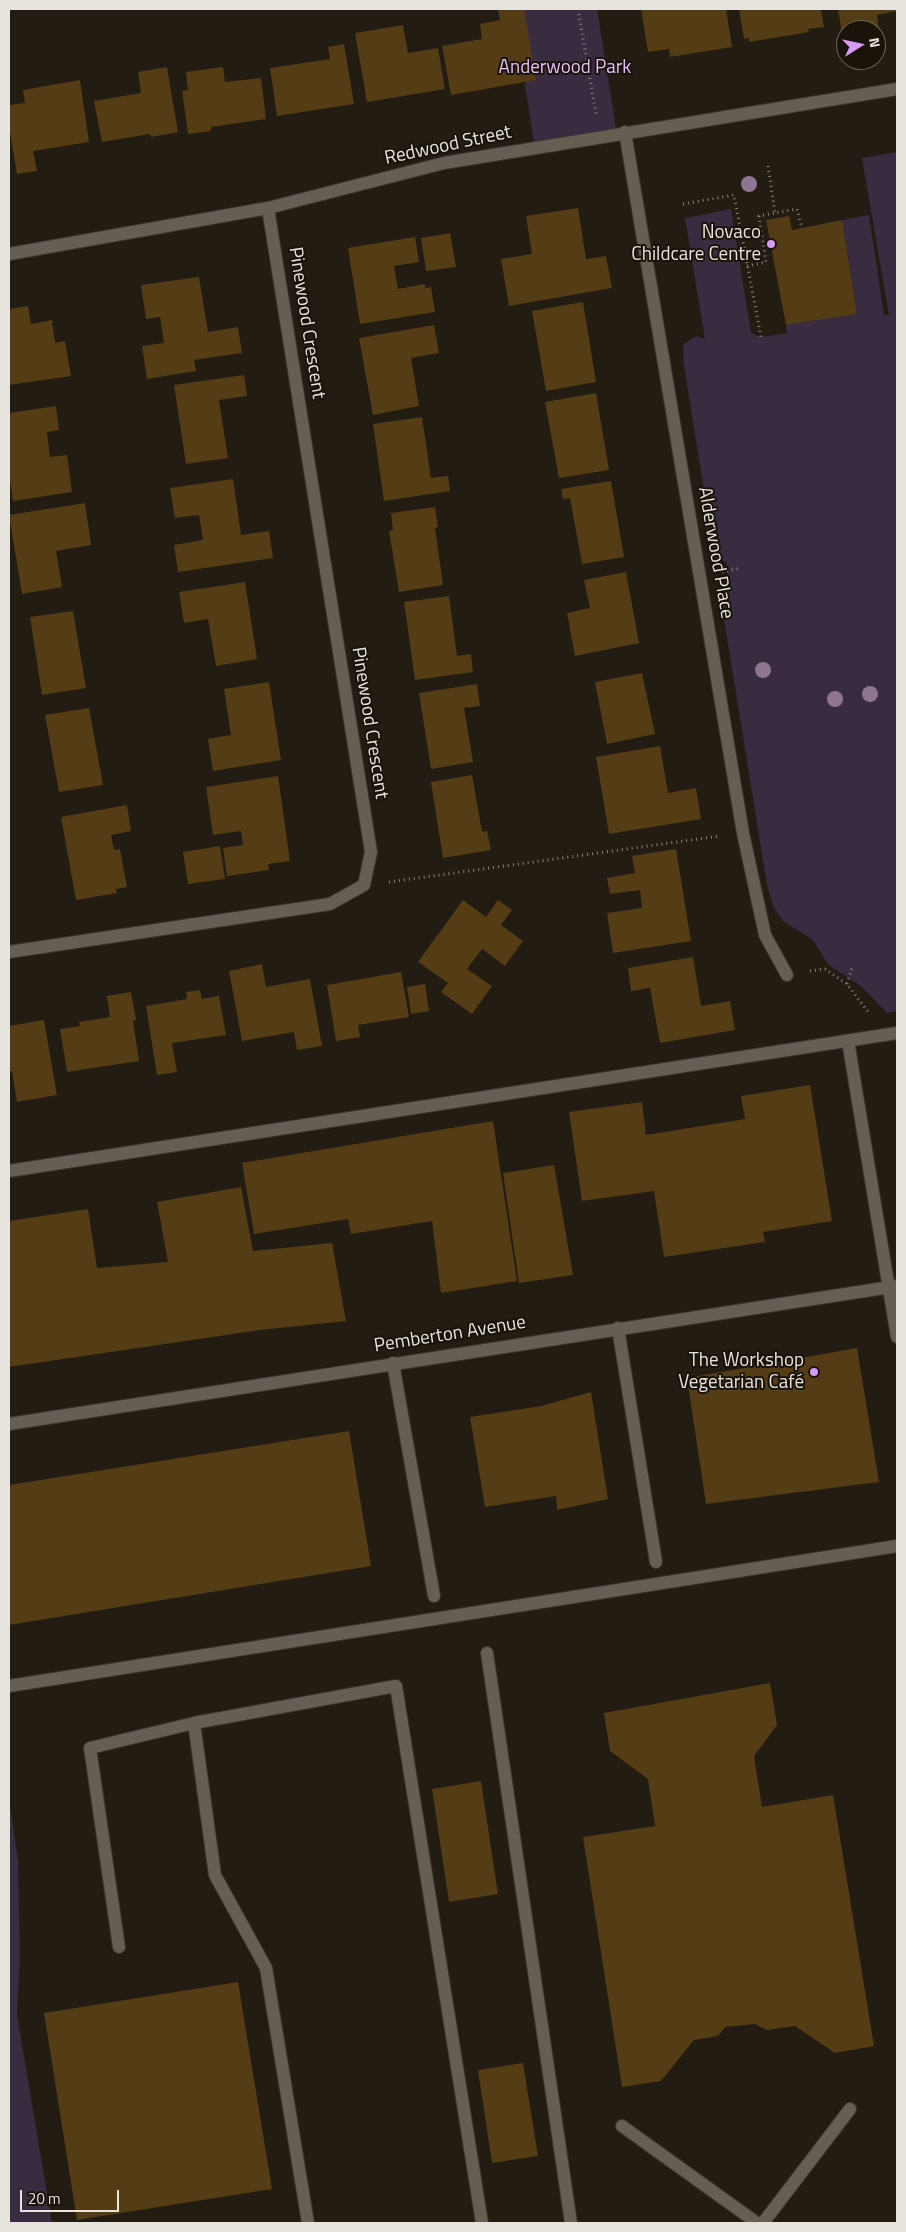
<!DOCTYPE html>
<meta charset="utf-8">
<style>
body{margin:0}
#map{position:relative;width:906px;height:2232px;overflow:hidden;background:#221c13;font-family:"Titillium Web",sans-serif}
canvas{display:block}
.frame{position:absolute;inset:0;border:10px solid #e7e3dd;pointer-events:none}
.north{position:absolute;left:836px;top:20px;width:50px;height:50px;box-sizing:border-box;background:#19130a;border:1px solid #6b665e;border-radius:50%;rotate:80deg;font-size:14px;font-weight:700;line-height:20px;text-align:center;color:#e7e3dd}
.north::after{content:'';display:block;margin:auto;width:18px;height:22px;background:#d89af8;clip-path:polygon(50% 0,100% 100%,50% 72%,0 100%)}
.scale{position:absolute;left:20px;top:2190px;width:99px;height:22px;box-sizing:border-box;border:2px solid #e7e3dd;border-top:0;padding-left:6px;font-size:15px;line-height:18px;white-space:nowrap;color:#e7e3dd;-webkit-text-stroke:4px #19130a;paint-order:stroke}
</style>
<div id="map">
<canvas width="906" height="2232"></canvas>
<div class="frame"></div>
<div class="north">N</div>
<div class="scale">20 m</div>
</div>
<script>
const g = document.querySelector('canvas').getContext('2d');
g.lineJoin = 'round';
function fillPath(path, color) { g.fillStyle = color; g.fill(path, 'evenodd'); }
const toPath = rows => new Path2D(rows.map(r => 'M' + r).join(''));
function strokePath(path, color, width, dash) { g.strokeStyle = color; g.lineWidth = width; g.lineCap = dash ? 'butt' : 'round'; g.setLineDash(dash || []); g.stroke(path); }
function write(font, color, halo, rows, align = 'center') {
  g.font = font + ' "Titillium Web",sans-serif'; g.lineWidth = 4; g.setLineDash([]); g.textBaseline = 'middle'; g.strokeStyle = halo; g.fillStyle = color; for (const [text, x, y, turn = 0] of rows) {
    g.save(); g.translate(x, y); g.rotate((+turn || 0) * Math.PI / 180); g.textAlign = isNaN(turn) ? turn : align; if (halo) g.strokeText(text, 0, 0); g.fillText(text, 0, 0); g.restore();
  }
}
const green = toPath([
 [513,9,597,9,616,128,534,142],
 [897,152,897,1011,887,1013,862,987,828,964,813,940,783,921,773,906,767,885,719,588,729,579,726,562,715,558,684,366,683,345,696,336,705,339,685,218,731,209,751,333,761,337,787,333,786,325,857,314,842,220,869,215,884,315,889,315,862,158],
 [9,1798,18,1861,20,1957,17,2015,52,2223,9,2223]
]);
const building = toPath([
 [498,9,524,9,536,80,451,95,442,46,482,39,480,24,500,20],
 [641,9,726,9,732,47,670,57,669,49,648,52],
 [739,9,821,9,824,27,808,29,809,32,749,42,749,38,744,39],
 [838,9,897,9,897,11,877,15,881,44,876,45,876,30,846,30,845,53],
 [403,25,408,53,438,48,445,89,367,102,355,33],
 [344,44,354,104,277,116,270,68,330,59,328,47],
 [167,67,178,132,151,137,150,134,102,142,94,101,141,93,138,72],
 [223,67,225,82,261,78,266,119,211,127,211,131,188,134,182,91,188,90,186,72],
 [80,80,89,142,33,151,37,171,17,174,9,127,9,105,25,103,23,90],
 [578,208,586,259,606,256,612,288,509,306,501,259,532,254,526,216],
 [789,216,792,230,842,220,857,314,786,325,766,220],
 [450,233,456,267,426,271,421,238],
 [415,237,419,262,394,266,398,289,425,284,425,288,431,287,435,312,360,324,348,248],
 [199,277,208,332,238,327,242,353,194,360,196,371,147,379,142,346,164,343,160,317,146,319,141,285],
 [583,302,596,382,546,391,532,311],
 [28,306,31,324,52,320,55,343,65,341,71,376,9,385,9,309],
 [434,325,439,353,411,358,419,406,373,415,359,338],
 [244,375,247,396,219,400,228,458,186,464,174,385],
 [596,393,609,470,559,478,545,402],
 [56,406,59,430,47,432,50,457,67,455,72,492,13,501,9,474,9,413],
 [422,417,431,478,448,476,450,491,384,501,373,424],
 [233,479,241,535,269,531,273,558,178,572,174,545,203,540,199,515,175,518,170,488],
 [611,481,624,557,582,564,570,498,563,499,561,489],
 [85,503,91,545,56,551,62,587,22,594,9,515],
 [435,507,438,527,435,528,443,585,399,592,389,531,393,530,391,513],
 [626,572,639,643,575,656,567,613,590,608,584,580],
 [245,582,257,659,216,666,208,619,184,623,179,592],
 [449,596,457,656,471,654,473,672,415,680,404,602],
 [73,611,86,688,42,695,30,617],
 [642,673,655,734,607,744,595,682],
 [269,682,281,760,213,771,208,739,231,735,224,689],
 [477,684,480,706,464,708,473,762,431,769,419,693],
 [89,708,103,785,59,792,45,715],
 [660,746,668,793,696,788,701,819,609,834,596,757],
 [472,775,482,832,487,831,491,850,443,858,431,782],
 [278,776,290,861,268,864,269,870,227,876,223,848,243,845,241,831,213,835,206,787],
 [127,805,131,831,111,835,114,850,120,849,127,887,116,889,117,893,76,900,61,817],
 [220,846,225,879,188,884,183,852],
 [676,849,691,941,613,953,607,913,642,908,640,890,610,894,607,878,635,873,632,856],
 [463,900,486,917,498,900,512,910,501,925,523,941,505,966,482,949,467,969,492,986,472,1014,441,992,448,983,418,962],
 [693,957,701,1006,730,1001,735,1030,660,1043,650,988,631,991,628,968],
 [262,964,266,987,310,979,322,1046,297,1050,294,1032,242,1041,229,971],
 [401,972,409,1017,358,1025,360,1037,336,1041,327,985],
 [425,984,429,1011,411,1014,407,987],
 [200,990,202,999,219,996,226,1035,172,1043,177,1072,157,1075,146,1006,187,999,186,992],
 [131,992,136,1020,133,1021,139,1061,67,1072,60,1029,80,1026,79,1022,110,1017,107,996],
 [44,1020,57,1095,17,1102,12,1071,9,1072,9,1026],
 [810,1085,832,1221,763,1232,765,1242,664,1257,654,1191,582,1201,569,1112,642,1102,646,1135,745,1119,741,1096],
 [493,1121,517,1281,441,1293,432,1221,351,1234,348,1219,254,1234,242,1163],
 [554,1165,573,1275,519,1283,503,1173],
 [241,1187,253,1251,332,1243,346,1321,260,1330,9,1367,9,1221,88,1209,97,1268,168,1262,157,1202],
 [857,1348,879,1482,706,1504,687,1378],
 [591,1392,608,1499,557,1510,556,1496,485,1507,470,1417,541,1406],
 [349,1431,371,1566,9,1625,9,1485],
 [770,1683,777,1725,754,1756,762,1807,833,1795,874,2046,835,2053,795,2026,767,2030,755,2024,725,2027,718,2036,694,2040,661,2081,622,2087,583,1837,655,1826,648,1779,610,1751,604,1713],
 [481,1781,498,1894,449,1902,432,1789],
 [238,1982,272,2189,77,2220,44,2013],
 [523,2063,538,2156,492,2163,478,2070]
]);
const path = toPath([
 [578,9,596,114],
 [768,166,775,213,797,209,802,228],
 [683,204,734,195,761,337],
 [747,266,766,262,759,216,775,213],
 [722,572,741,568],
 [389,882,720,836],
 [810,971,825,969,847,984,869,1013],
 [847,984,853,965]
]);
const service = toPath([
 [9,1171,897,1033],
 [618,1328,656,1562],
 [393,1363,434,1596],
 [487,1653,571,2223],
 [9,1686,897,1546],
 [119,1947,90,1748,194,1723],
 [622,2126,757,2223],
 [308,2223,266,1968,215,1875,194,1723,396,1686,482,2223],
 [763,2223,850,2109]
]);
const minor = toPath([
 [625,132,743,833,765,935,787,975],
 [9,254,268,208,444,163,897,89],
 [9,952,330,904,364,885,371,852,268,208],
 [848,1041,897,1337]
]);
const tertiary = toPath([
 [9,1424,897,1286]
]);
const trees = [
 [749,184],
 [763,670],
 [870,694],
 [835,699]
];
const markers = [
 [771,244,5,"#d89af8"],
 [814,1372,5,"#d89af8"]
];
const parkNames = [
 ["Anderwood Park",565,68]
];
const streetNames = [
 ["Redwood Street",448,146,-12],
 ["Pinewood Crescent",306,323,81],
 ["Alderwood Place",715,553,80],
 ["Pinewood Crescent",369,723,81],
 ["Pemberton Avenue",450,1335,-9]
];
const poiNames = [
 ["Novaco",761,233],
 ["Childcare Centre",761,255],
 ["The Workshop",804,1361],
 ["Vegetarian Café",804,1383]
];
fillPath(green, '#392c40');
fillPath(building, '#543c15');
strokePath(service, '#3c3732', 14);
strokePath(minor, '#3c3732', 14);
strokePath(tertiary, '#3c3732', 14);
strokePath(path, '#87827b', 3, [1, 4]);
strokePath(service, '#655e53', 12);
strokePath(minor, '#655e53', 12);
strokePath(tertiary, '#655e53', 12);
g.fillStyle = '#8e7693';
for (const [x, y] of trees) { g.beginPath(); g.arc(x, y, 8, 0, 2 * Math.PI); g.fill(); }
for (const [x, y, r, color] of markers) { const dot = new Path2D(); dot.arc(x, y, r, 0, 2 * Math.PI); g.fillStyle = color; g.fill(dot); strokePath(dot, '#19130a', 2); }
write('19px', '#e6bffc', '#19130a', parkNames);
write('19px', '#e7e3dd', '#19130a', streetNames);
write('19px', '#e7e3dd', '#19130a', poiNames, 'right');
</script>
